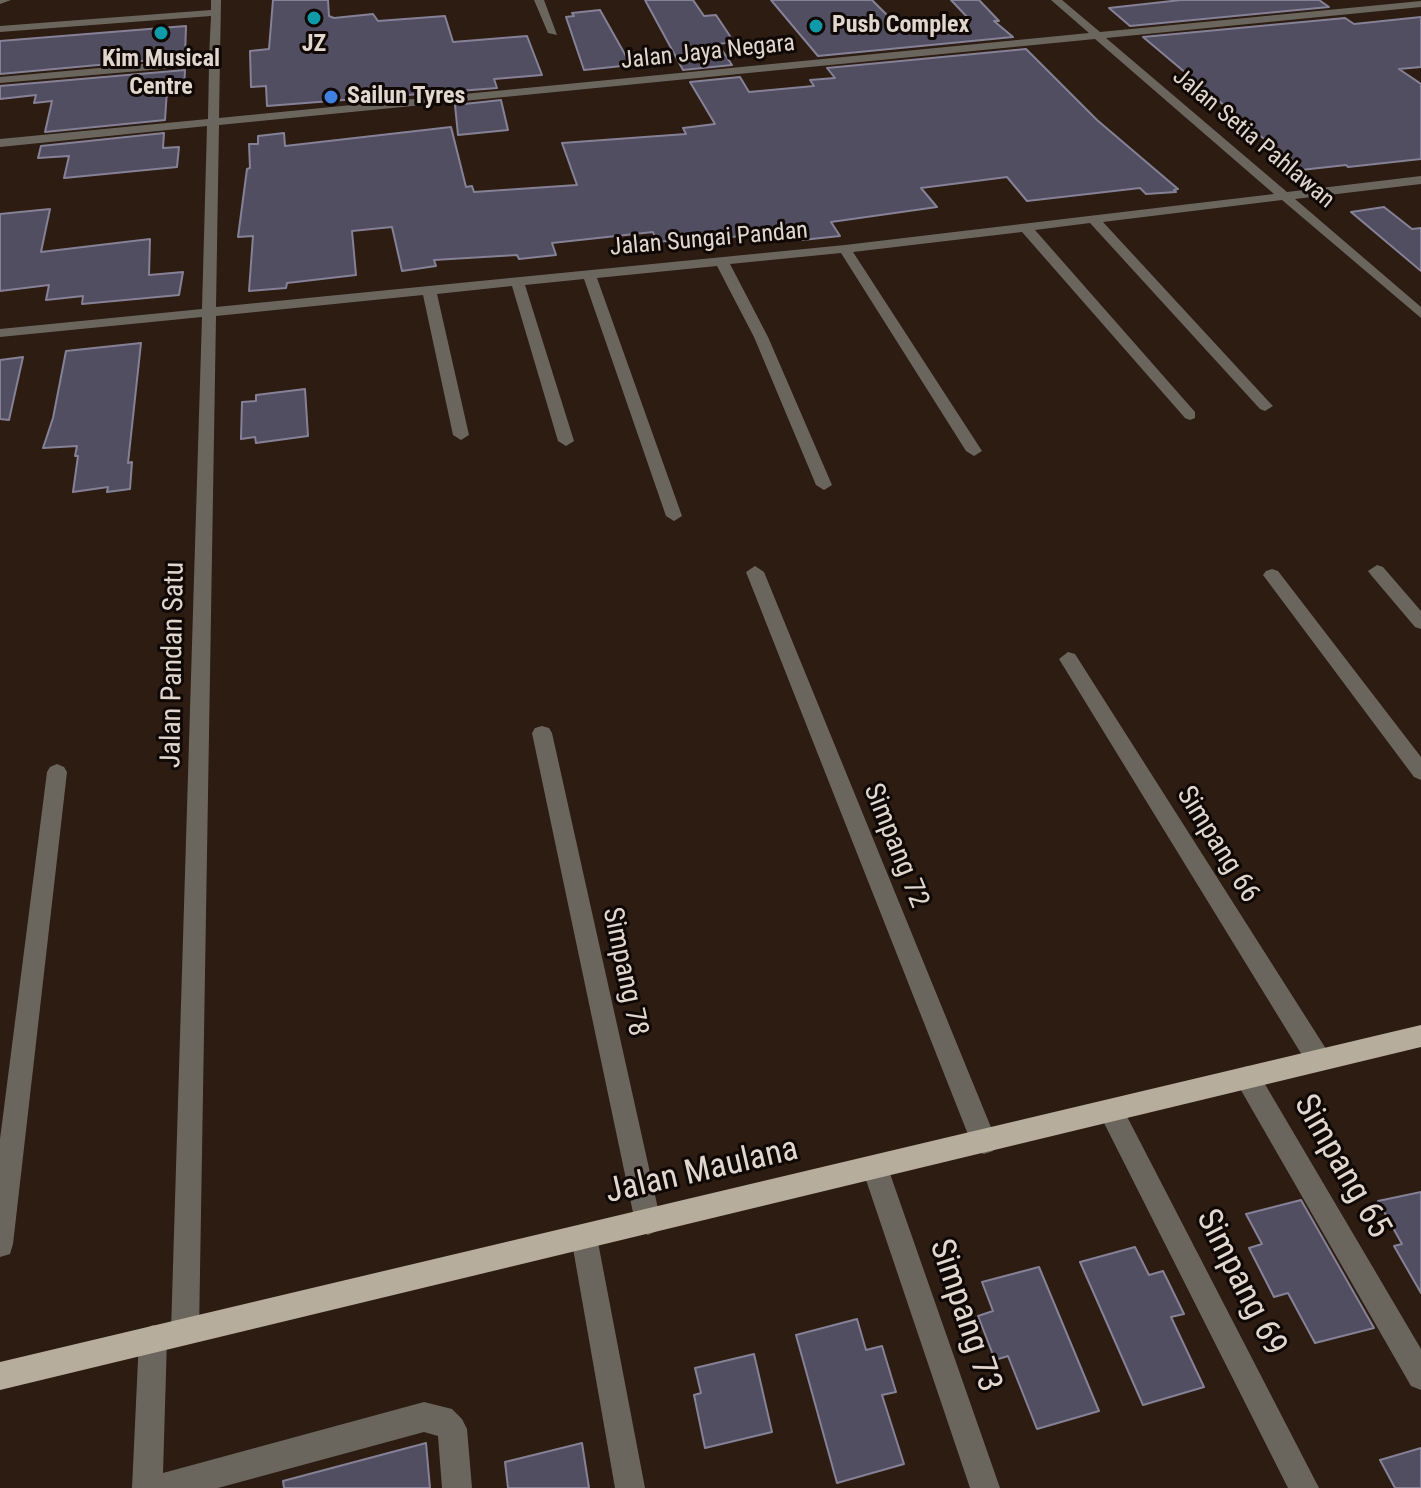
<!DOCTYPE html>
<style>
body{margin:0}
canvas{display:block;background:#2c1c12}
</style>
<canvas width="1421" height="1488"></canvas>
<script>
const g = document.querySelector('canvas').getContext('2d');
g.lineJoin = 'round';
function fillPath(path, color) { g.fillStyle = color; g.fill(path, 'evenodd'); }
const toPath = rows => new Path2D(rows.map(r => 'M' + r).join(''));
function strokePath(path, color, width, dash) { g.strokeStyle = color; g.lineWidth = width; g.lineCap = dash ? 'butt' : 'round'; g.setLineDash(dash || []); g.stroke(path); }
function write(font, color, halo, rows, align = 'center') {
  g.font = font + ' "Roboto Condensed",sans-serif'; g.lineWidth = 6; g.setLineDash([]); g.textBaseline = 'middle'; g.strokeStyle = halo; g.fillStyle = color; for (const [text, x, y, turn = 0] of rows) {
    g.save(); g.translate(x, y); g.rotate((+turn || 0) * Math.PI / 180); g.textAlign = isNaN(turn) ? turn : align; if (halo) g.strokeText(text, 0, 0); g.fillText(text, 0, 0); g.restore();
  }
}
const building = toPath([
 [273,0,328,0,329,16,334,18,373,14,378,21,445,16,453,42,527,36,542,75,494,79,497,88,267,106,266,86,251,87,250,51,269,49,273,0],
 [645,0,693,0,704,16,716,15,734,42,718,44,732,65,683,70,645,0],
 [771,0,872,0,896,24,968,18,951,0,979,0,999,21,994,21,1013,37,818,56,771,0],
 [1181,0,1319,0,1329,7,1130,26,1109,8,1181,0],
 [600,10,631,65,584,70,566,17,574,16,572,13,600,10],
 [1421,17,1421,67,1399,69,1421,84,1421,159,1348,167,1346,165,1301,170,1143,37,1345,18,1354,24,1421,17],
 [186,26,185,57,0,74,0,41,186,26],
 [1026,49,1097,120,1178,189,1174,190,1176,192,1146,194,1140,188,1027,201,1007,177,921,188,937,207,831,222,840,236,802,240,796,230,694,241,697,246,671,249,667,241,657,242,653,232,552,243,556,255,519,259,517,255,434,260,436,266,402,271,392,227,352,231,356,275,287,283,286,288,249,291,253,236,238,237,247,169,250,168,249,144,258,144,258,136,284,133,285,146,451,127,466,187,472,186,474,192,577,185,562,143,686,134,683,128,715,124,690,82,740,77,749,92,814,86,810,80,835,78,827,68,1026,49],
 [185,70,184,89,167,90,165,120,45,132,52,101,34,103,36,95,0,99,0,86,185,70],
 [501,100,508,130,458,135,455,105,501,100],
 [164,133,163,148,179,147,177,167,64,178,69,156,38,158,41,146,164,133],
 [1384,207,1412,229,1421,228,1421,271,1351,212,1384,207],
 [50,209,41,252,150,239,149,275,183,272,179,295,82,304,83,296,46,300,49,285,0,291,0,214,50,209],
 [141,343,128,463,132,462,130,489,107,492,108,487,73,492,78,456,75,456,77,446,43,448,53,418,66,351,141,343],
 [23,357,9,420,0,419,0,360,23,357],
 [305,389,308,436,256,443,255,437,241,439,242,402,256,401,256,395,305,389],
 [1421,1192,1421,1293,1394,1246,1402,1244,1378,1201,1421,1192],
 [1301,1200,1374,1328,1315,1343,1288,1293,1274,1297,1249,1248,1262,1244,1246,1214,1301,1200],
 [1135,1247,1149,1275,1163,1271,1184,1314,1171,1317,1204,1387,1143,1405,1080,1262,1135,1247],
 [1039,1267,1099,1411,1037,1429,1008,1356,995,1360,978,1316,993,1311,982,1282,1039,1267],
 [857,1319,866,1350,882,1346,896,1392,882,1395,904,1464,837,1483,796,1335,857,1319],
 [754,1354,772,1432,705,1448,694,1395,701,1393,695,1368,754,1354],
 [426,1443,430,1488,284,1488,283,1481,426,1443],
 [582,1443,589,1488,508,1488,505,1462,582,1443],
 [1421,1448,1421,1488,1395,1488,1380,1460,1421,1448]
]);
const minor = toPath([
 [0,0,11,0,0,4,0,0],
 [211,0,221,0,219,118,1089,33,1051,0,1062,0,1100,32,1421,1,1421,7,1106,38,1287,192,1421,176,1421,184,1295,199,1421,307,1421,318,1282,200,1103,222,1270,403,1273,406,1265,411,1260,409,1090,223,1035,230,1195,412,1195,418,1190,420,1185,418,1022,232,853,252,982,451,974,456,966,451,841,253,730,264,768,337,832,485,824,490,816,485,754,337,717,266,597,278,682,516,674,521,666,516,584,279,525,285,574,441,566,446,558,441,512,286,437,294,469,435,461,440,453,435,423,295,216,316,199,1331,195,1341,185,1345,175,1341,171,1331,202,317,0,337,0,329,202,309,207,126,0,147,0,139,208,119,209,65,0,83,0,77,209,58,211,16,0,32,0,26,211,10,211,0],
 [1095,39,1274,194,845,245,216,307,219,125,1095,39],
 [534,0,544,0,557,35,548,33,534,0],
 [1377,565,1383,567,1421,611,1421,629,1415,627,1371,575,1368,571,1377,565],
 [755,566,764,572,997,1142,993,1151,984,1154,975,1151,971,1142,746,572,755,566],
 [1272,569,1278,571,1421,757,1421,780,1414,777,1266,579,1263,575,1266,571,1272,569],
 [1068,652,1075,654,1328,1052,1331,1060,1328,1068,1319,1071,1310,1068,1059,659,1068,652],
 [542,726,549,728,552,733,661,1222,657,1231,648,1235,639,1231,635,1222,532,733,535,728,542,726],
 [57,764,64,767,67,772,13,1244,10,1254,0,1257,0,1139,47,772,50,767,57,764],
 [1247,1066,1256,1069,1421,1349,1421,1390,1411,1386,1238,1085,1235,1077,1238,1069,1247,1066],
 [1111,1099,1120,1103,1319,1488,1288,1488,1102,1119,1098,1111,1102,1103,1111,1099],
 [875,1156,884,1159,888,1168,1000,1488,970,1488,862,1168,866,1159,875,1156],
 [584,1224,593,1228,597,1237,645,1488,615,1488,571,1237,575,1228,584,1224],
 [153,1325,163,1329,167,1339,163,1473,424,1402,452,1409,462,1419,467,1429,472,1488,442,1488,438,1436,424,1432,218,1488,132,1488,139,1339,143,1329,153,1325]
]);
const major = toPath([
 [1421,1025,1421,1047,0,1390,0,1362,1421,1025]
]);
const markers = [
 [314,18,8,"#0f9aa8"],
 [816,26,8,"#0f9aa8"],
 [161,33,8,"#0f9aa8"],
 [331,97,8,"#3f7fe0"]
];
const farPoinames = [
 ["Pusb Complex",832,26],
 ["JZ",314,45,"center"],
 ["Kim Musical",161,60,"center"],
 ["Centre",161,88,"center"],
 ["Sailun Tyres",347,97]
];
const farStreetnames = [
 ["Jalan Jaya Negara",708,53,-6],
 ["Jalan Setia Pahlawan",1253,139,40],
 ["Jalan Sungai Pandan",709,240,-5]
];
const streetNames = [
 ["Jalan Pandan Satu",174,665,-89],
 ["Simpang 66",1217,845,58],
 ["Simpang 72",895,846,68],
 ["Simpang 78",624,972,78]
];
const nearStreetnames = [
 ["Simpang 65",1341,1167,60],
 ["Jalan Maulana",702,1172,-13],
 ["Simpang 69",1240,1283,63],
 ["Simpang 73",964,1316,71]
];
fillPath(building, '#524e61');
strokePath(building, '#858196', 2);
fillPath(minor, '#6a665e');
fillPath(major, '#b6ad9c');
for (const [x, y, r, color] of markers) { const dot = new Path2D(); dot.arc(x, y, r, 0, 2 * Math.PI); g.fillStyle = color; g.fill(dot); strokePath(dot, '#0f0805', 3); }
write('bold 24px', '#e2d7cf', '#0f0805', farPoinames, 'left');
write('24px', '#e2d7cf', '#0f0805', farStreetnames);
write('28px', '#e2d7cf', '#0f0805', streetNames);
write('34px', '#e2d7cf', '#0f0805', nearStreetnames);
</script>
